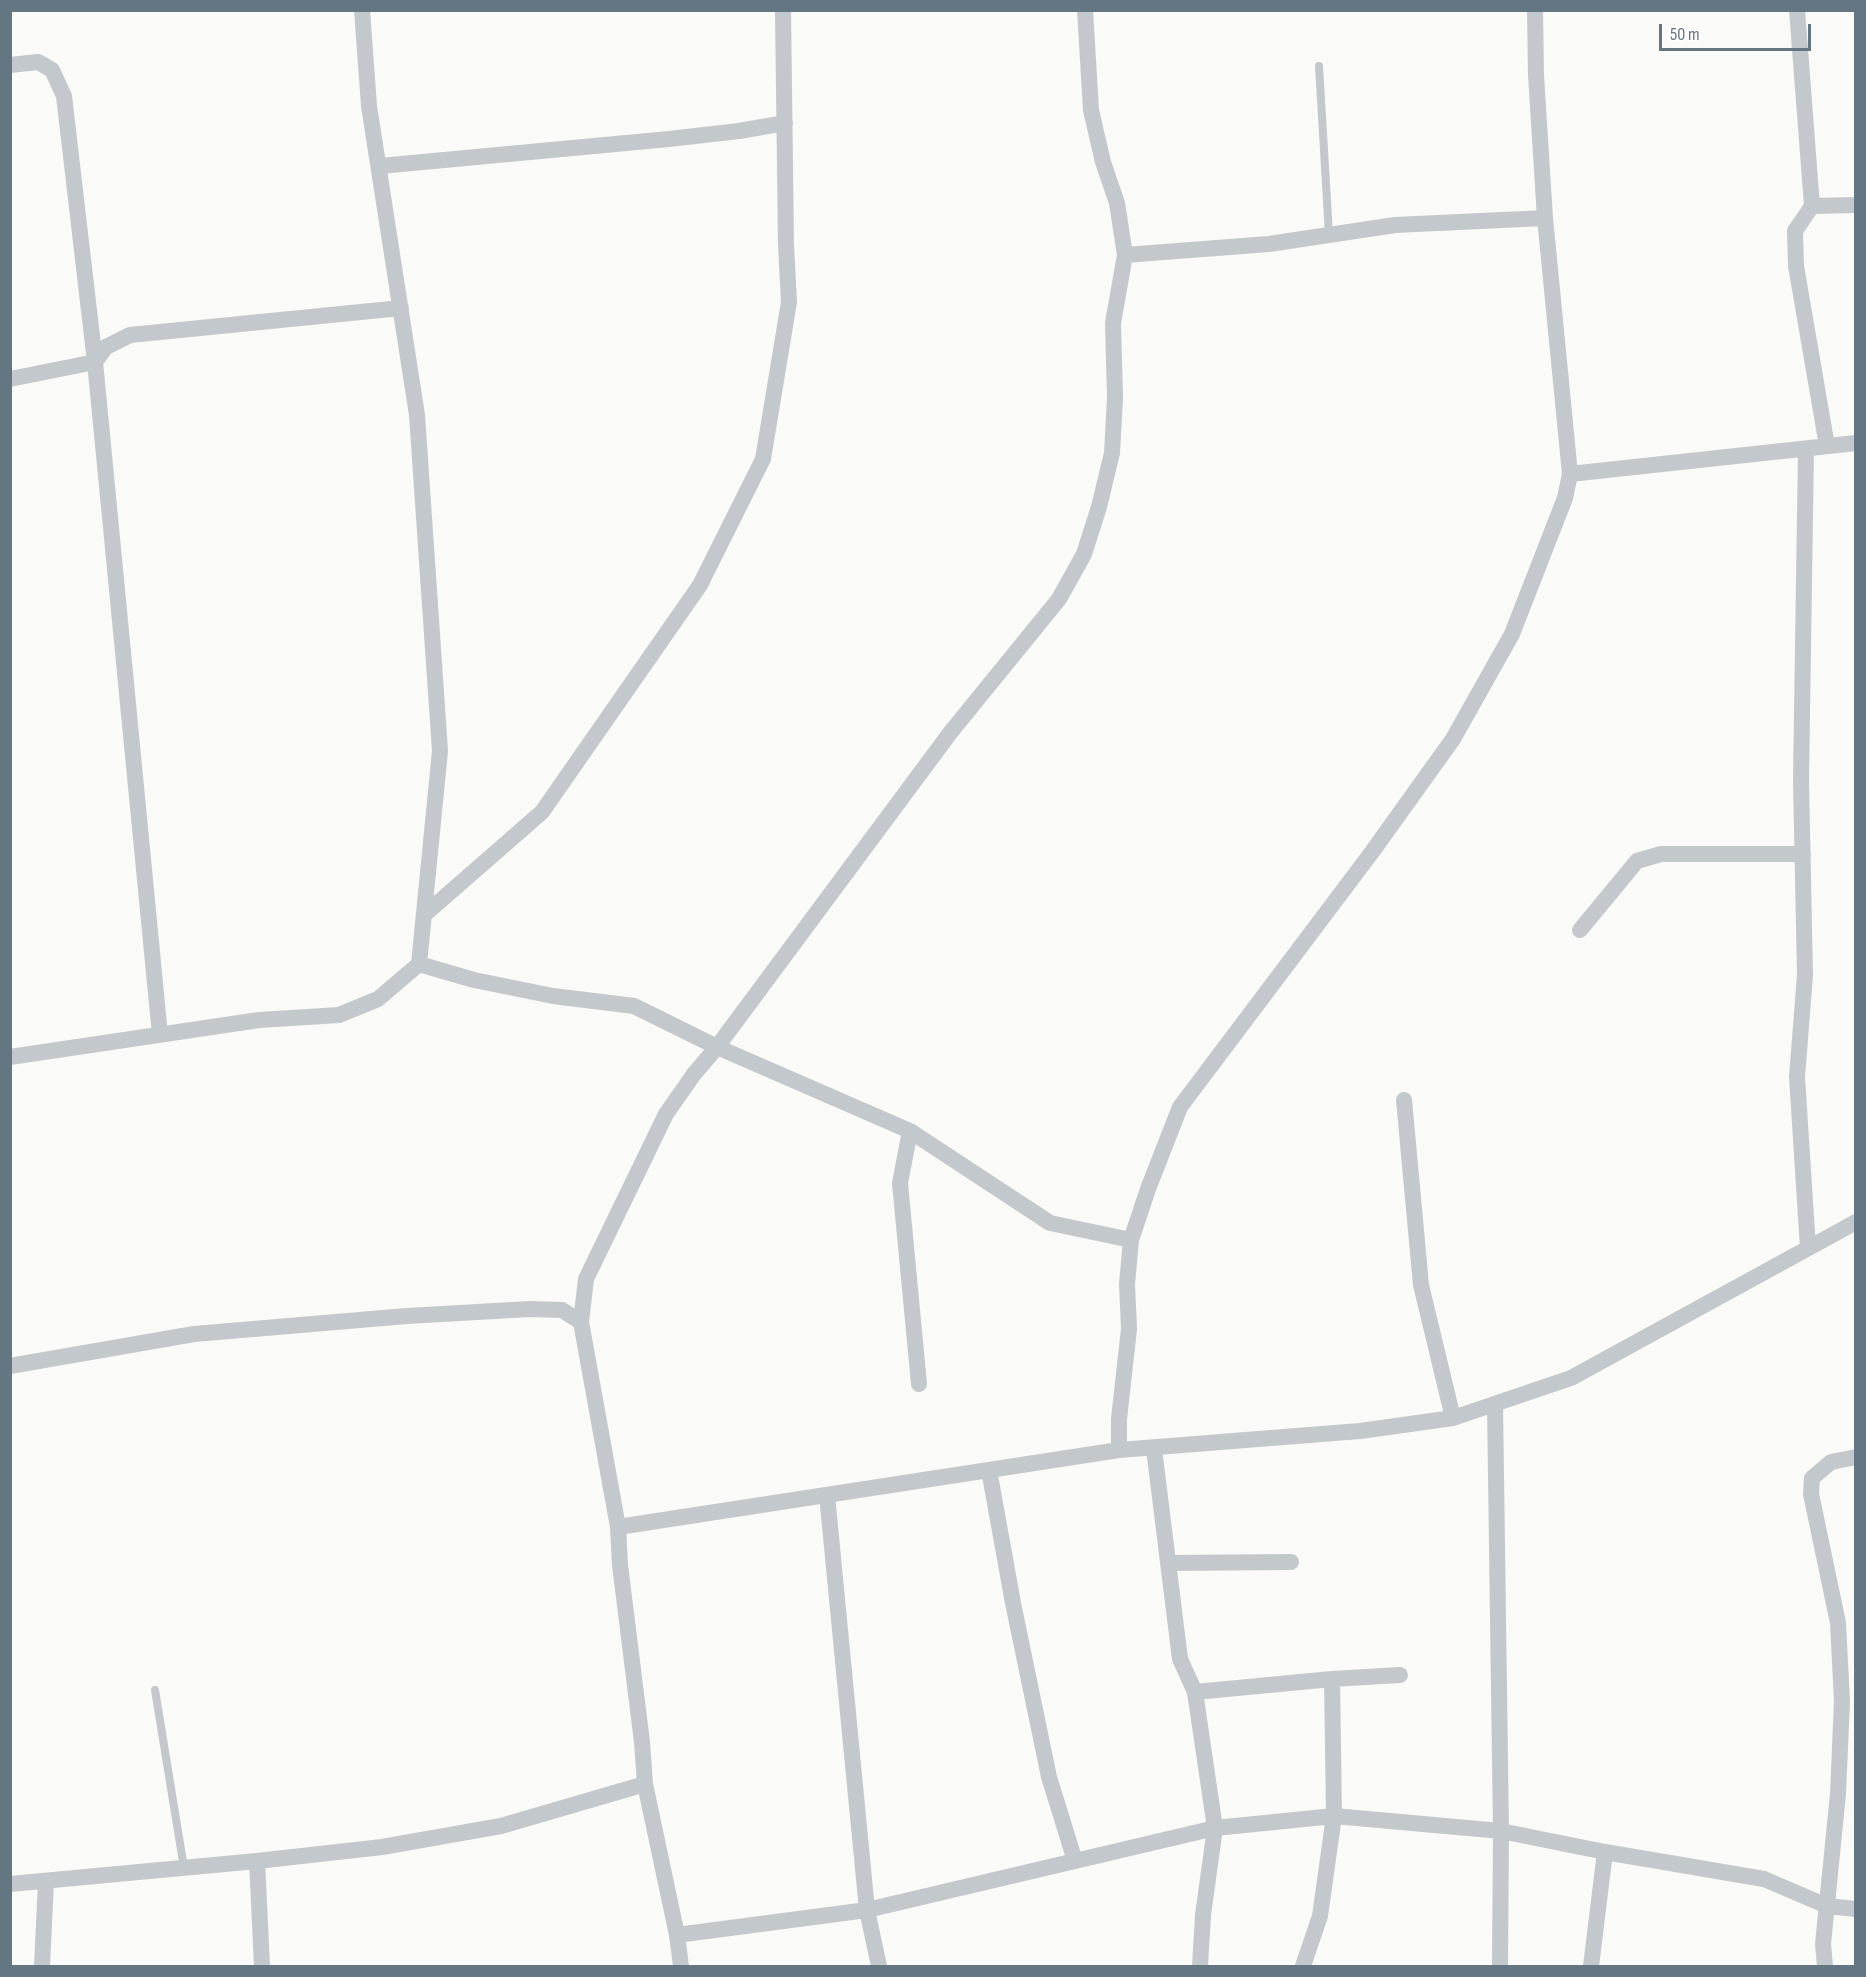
<!DOCTYPE html>
<style>
body{margin:0}
#map{position:relative;width:1866px;height:1977px;overflow:hidden;background:#fafaf8;font-family:"Sofia Sans Condensed",sans-serif}
canvas{display:block}
.frame{position:absolute;inset:0;border:12px solid #657683;pointer-events:none}
.scale{position:absolute;left:1659px;top:24px;width:152px;height:27px;box-sizing:border-box;border:3px solid #657683;border-top:0;padding-left:8px;font-size:18px;line-height:21px;white-space:nowrap;color:#657683;-webkit-text-stroke:4px #fff;paint-order:stroke}
</style>
<div id="map">
<canvas width="1866" height="1977"></canvas>
<div class="frame"></div>
<div class="scale">50 m</div>
</div>
<script>
const g = document.querySelector('canvas').getContext('2d');
g.lineJoin = 'round';
const toPath = rows => new Path2D(rows.map(r => 'M' + r).join(''));
function strokePath(path, color, width, dash) { g.strokeStyle = color; g.lineWidth = width; g.lineCap = dash ? 'butt' : 'round'; g.setLineDash(dash || []); g.stroke(path); }
const lane = toPath([
 [1319,66,1329,235],
 [155,1690,184,1868]
]);
const street = toPath([
 [1085,10,1091,110,1103,162,1117,203,1125,255,1113,323,1115,398,1112,453,1099,507,1084,554,1059,599,950,733,717,1047,910,1131,1050,1223,1131,1240],
 [1535,10,1536,75,1545,218,1570,474],
 [1797,10,1812,206,1795,231,1796,266,1827,446],
 [10,65,38,62,52,70,64,96,95,362,160,1035],
 [380,166,669,139,739,131,785,123],
 [1812,206,1856,205],
 [1125,255,1269,244,1395,225,1545,218],
 [10,379,95,362,106,347,130,335,401,308],
 [1806,449,1801,780,1805,975,1797,1077,1808,1248],
 [424,915,542,812,700,585,763,459,789,302,786,245,783,10],
 [1580,930,1637,861,1661,854,1803,854],
 [419,964,474,980,553,996,634,1006,717,1047,694,1074,666,1114,586,1279,581,1322],
 [10,1057,259,1020,339,1015,378,999,419,964,440,751,417,415,369,106,362,10],
 [1404,1100,1421,1285,1453,1418],
 [910,1131,900,1183,919,1384],
 [10,1366,194,1334,407,1316,530,1309,562,1310,581,1322,618,1527],
 [1495,1404,1501,1831,1500,1966],
 [1154,1449,1180,1659,1195,1692,1215,1828,1334,1816,1501,1831,1605,1852,1764,1879,1827,1906,1856,1909],
 [1119,1450,1360,1431,1453,1418,1571,1378,1856,1222],
 [989,1470,1013,1603,1049,1777,1075,1861],
 [827,1495,867,1910,879,1966],
 [1168,1563,1291,1562],
 [1195,1692,1332,1679,1400,1675],
 [645,1784,677,1935,681,1966],
 [257,1861,262,1966],
 [10,1884,257,1861,382,1847,501,1826,645,1784,642,1742,620,1565,618,1527,1119,1450,1119,1419,1129,1329,1127,1284,1131,1240,1148,1189,1180,1107,1372,852,1453,739,1512,634,1565,498,1570,474,1856,443],
 [677,1935,867,1910,1215,1828,1203,1915,1200,1966],
 [42,1966,46,1881],
 [1303,1966,1320,1916,1334,1816,1332,1679],
 [1591,1966,1605,1852],
 [1825,1966,1823,1944,1838,1794,1842,1701,1838,1623,1811,1494,1812,1478,1831,1462,1856,1457]
]);
strokePath(lane, '#c3c8cc', 8);
strokePath(street, '#c3c8cc', 16);
</script>
